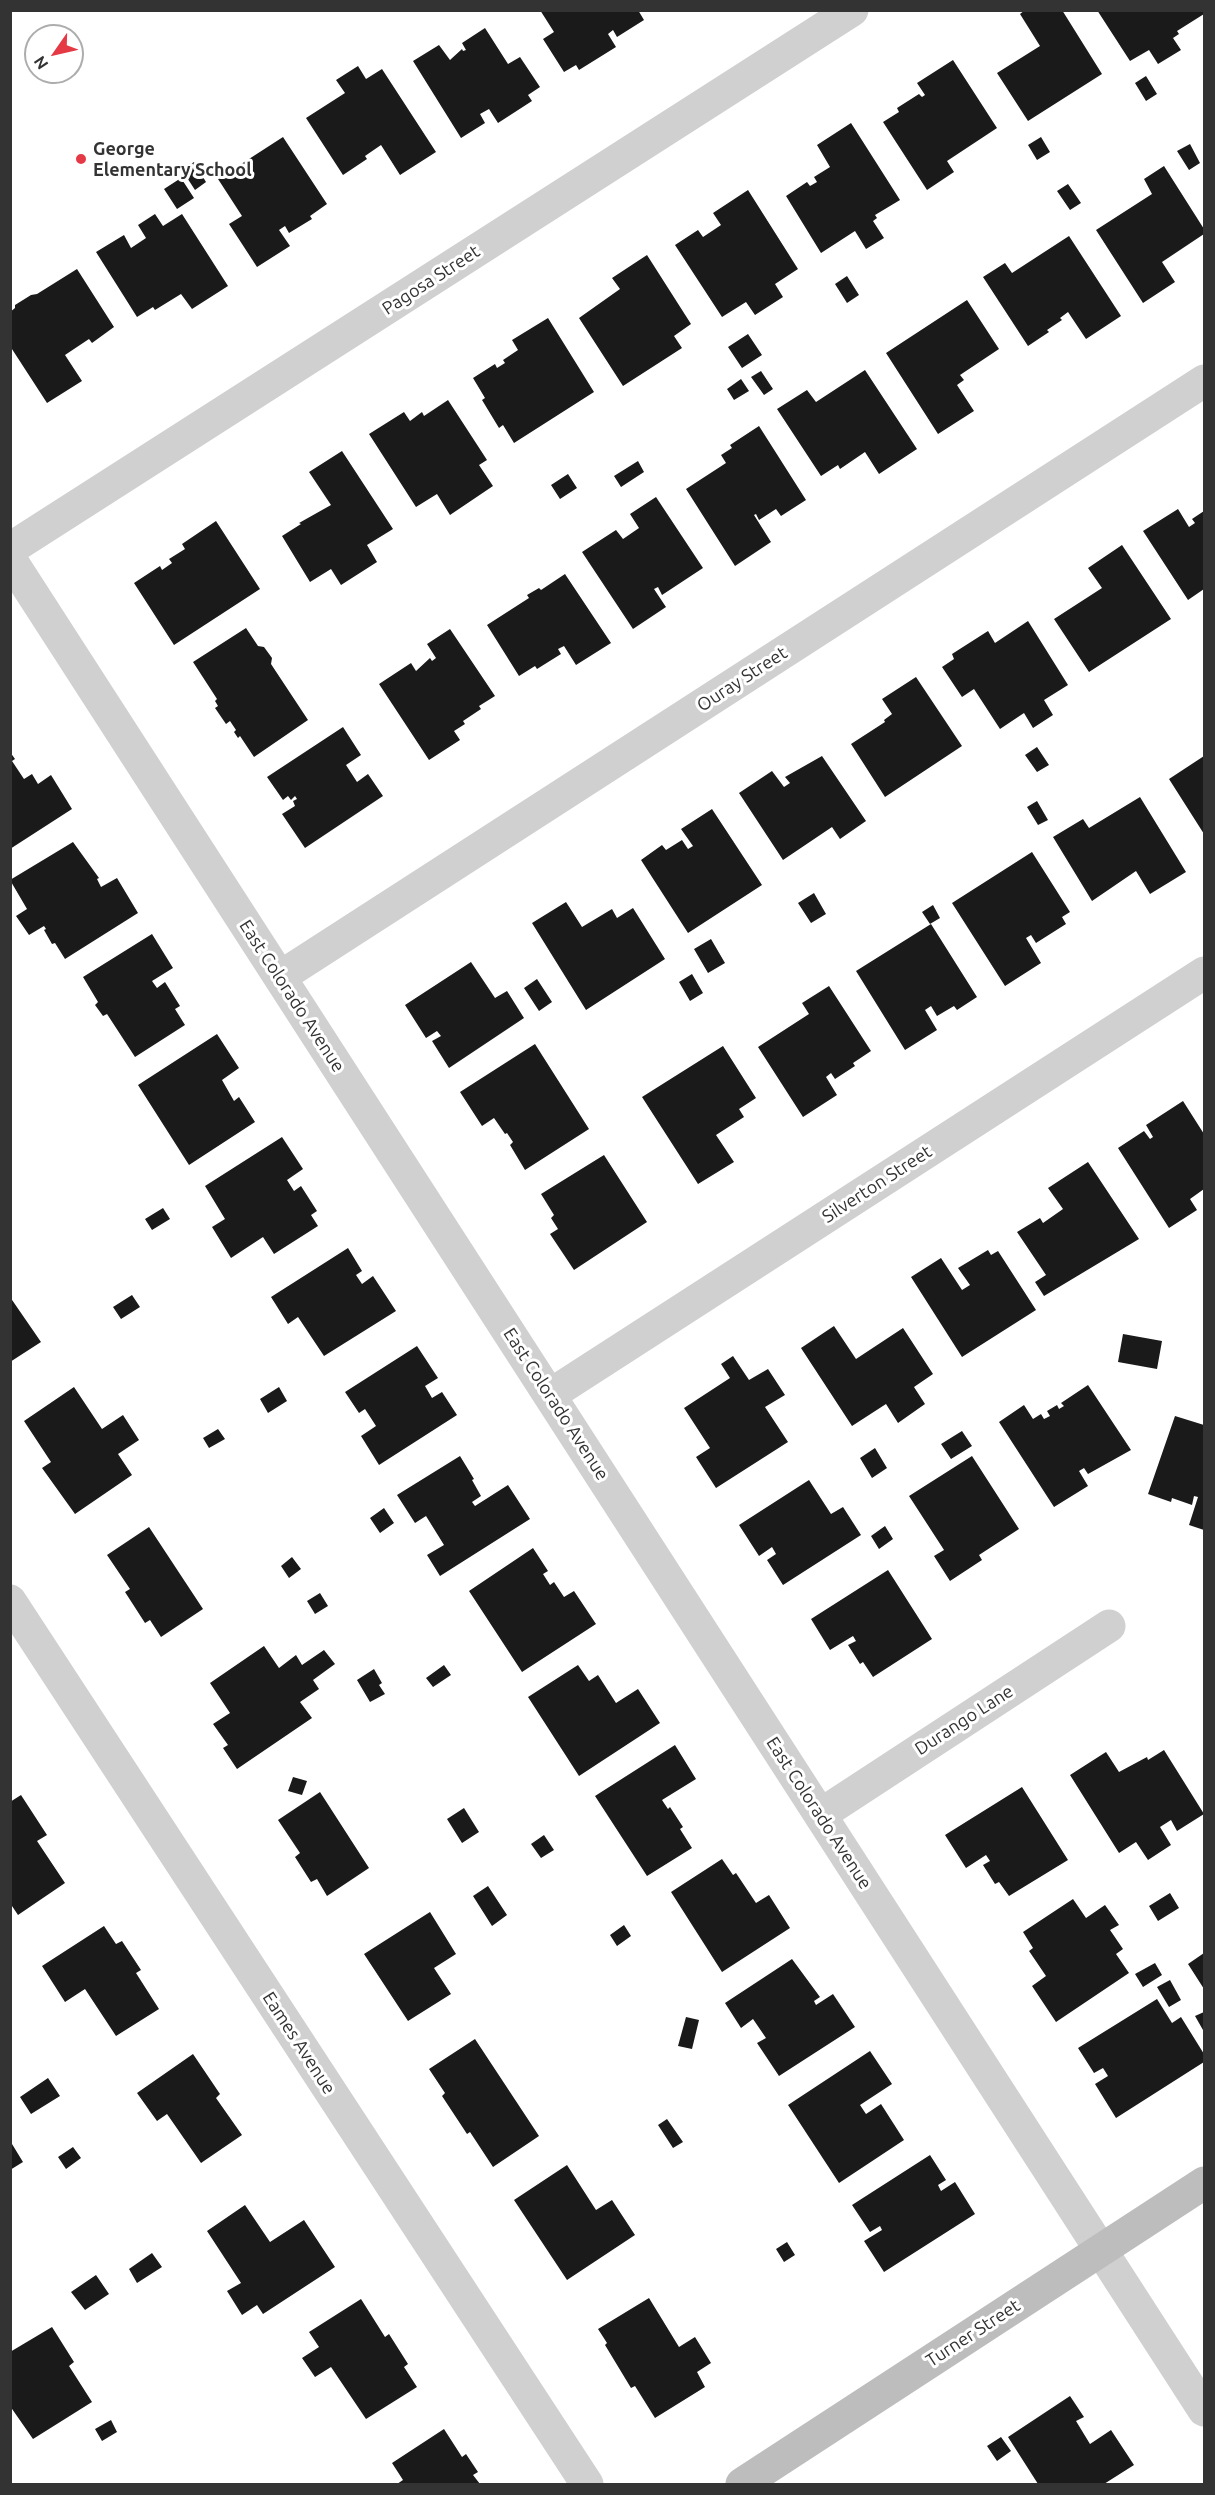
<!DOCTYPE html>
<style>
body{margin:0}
#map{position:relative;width:1215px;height:2495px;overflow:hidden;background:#fff;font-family:Ubuntu,sans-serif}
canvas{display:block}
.frame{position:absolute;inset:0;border:12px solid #333;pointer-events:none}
.north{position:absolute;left:24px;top:24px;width:60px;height:60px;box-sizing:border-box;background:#fff;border:2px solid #adadad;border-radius:50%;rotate:236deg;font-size:16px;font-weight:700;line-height:24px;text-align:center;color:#333}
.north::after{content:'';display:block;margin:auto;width:21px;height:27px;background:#e63946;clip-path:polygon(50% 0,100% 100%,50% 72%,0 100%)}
</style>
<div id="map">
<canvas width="1215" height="2495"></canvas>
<div class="frame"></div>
<div class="north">N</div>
</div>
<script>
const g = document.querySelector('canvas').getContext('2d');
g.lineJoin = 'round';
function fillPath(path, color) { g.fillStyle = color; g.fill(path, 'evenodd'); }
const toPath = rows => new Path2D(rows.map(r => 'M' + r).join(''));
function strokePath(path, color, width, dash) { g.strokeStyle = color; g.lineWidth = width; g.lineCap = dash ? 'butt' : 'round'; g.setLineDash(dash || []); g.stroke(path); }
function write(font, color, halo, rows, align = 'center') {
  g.font = font + ' Ubuntu,sans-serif'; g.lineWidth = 6; g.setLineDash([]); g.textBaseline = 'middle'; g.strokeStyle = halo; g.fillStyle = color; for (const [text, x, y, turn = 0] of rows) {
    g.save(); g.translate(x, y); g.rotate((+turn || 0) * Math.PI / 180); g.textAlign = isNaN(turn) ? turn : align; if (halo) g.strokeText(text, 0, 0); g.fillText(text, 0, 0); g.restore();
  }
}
const building = toPath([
 [540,10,638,10,644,20,617,37,613,30,608,34,616,47,579,70,576,65,564,72,543,39,554,32],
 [1025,10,1062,10,1102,74,1028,121,997,73,1040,46,1020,14],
 [1097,10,1204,10,1204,14,1177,31,1179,34,1173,38,1181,50,1158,64,1149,50,1130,61],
 [485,28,508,64,520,57,540,87,528,95,532,101,498,123,489,109,480,114,485,123,461,138,413,61,439,45,450,60,462,49,463,51,466,50,462,43],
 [953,60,997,128,947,161,954,172,927,190,883,122,899,112,897,108,919,94,922,97,925,95,917,83],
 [358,66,366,79,382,69,436,152,400,175,381,145,365,156,367,159,343,175,306,118,345,93,336,80],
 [1146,76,1157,94,1146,101,1135,83],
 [851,123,900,200,875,215,877,218,873,221,884,238,866,249,855,231,821,253,786,196,807,182,810,186,817,182,814,177,830,167,817,145],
 [283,137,327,204,310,216,312,219,289,233,285,226,279,230,290,246,257,267,229,224,242,216,218,179],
 [1041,137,1050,152,1037,160,1028,145],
 [1190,144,1200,163,1189,170,1177,151],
 [194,162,206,182,195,190,182,170],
 [1164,166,1204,229,1204,234,1162,262,1175,282,1143,303,1096,230,1152,194,1144,179],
 [181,178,194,198,177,209,164,189],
 [1068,184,1081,203,1070,210,1057,191],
 [748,190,798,269,775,284,783,297,755,315,746,302,722,317,675,245,698,230,703,237,721,225,713,213],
 [155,214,163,226,182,214,228,286,192,309,181,294,155,310,153,307,137,317,96,252,124,235,131,248,146,238,138,225],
 [1069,236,1121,316,1086,339,1068,312,1060,318,1062,320,1047,330,1049,332,1028,346,983,277,1005,263,1012,273],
 [647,255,691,324,674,336,682,348,623,386,579,318,620,289,612,278],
 [77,269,114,327,92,343,89,339,65,355,82,381,47,403,10,346,10,312,15,308,15,305,31,295,37,294],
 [847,276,859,295,847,303,835,284],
 [967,300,999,349,960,375,964,380,957,385,974,411,938,434,886,353],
 [548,318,594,392,514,443,503,425,499,428,482,400,485,398,473,378,495,364,497,368,505,363,503,360,518,350,512,340],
 [748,334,762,355,742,368,728,347],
 [865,370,917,449,879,474,865,452,840,469,838,465,821,476,777,409,807,390,816,402],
 [761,371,773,389,764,395,751,377],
 [741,379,749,391,734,400,727,389],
 [448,400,487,460,479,465,493,486,450,515,437,494,416,507,369,434,404,412,410,421,422,412,424,416],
 [759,426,806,500,781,516,776,509,759,520,756,514,754,515,771,542,735,566,686,489,726,463,721,455,732,448,730,445],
 [342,451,393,529,367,545,377,562,341,585,331,569,310,582,282,536,301,524,299,523,331,505,309,472],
 [638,461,644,472,621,487,614,476],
 [568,474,577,488,560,499,551,485],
 [656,497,703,568,662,595,658,587,654,589,666,607,633,629,582,552,616,530,623,539,639,528,630,514],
 [1178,509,1189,527,1195,523,1192,519,1204,511,1204,589,1188,600,1143,531],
 [216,521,260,589,174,645,134,583,160,566,162,570,172,563,169,559,185,549,182,544],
 [1122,545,1171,619,1089,672,1054,619,1102,588,1088,568],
 [565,574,611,643,576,665,564,646,558,649,561,654,537,669,535,666,519,676,487,625,529,598,527,595,539,588,541,590],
 [1028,621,1068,685,1044,700,1053,715,1033,728,1024,713,1000,729,974,689,962,697,942,667,954,659,952,654,988,631,995,643],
 [246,628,258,646,264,647,272,658,271,664,308,720,254,757,240,736,238,738,234,732,236,730,230,721,226,724,215,708,218,706,215,701,217,699,193,662],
 [450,629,495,696,479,706,481,709,463,721,465,724,454,731,460,740,429,760,379,684,411,663,416,671,430,658,432,661,436,658,427,644],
 [916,677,962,746,885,797,851,744,885,722,884,720,892,714,882,699],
 [343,727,361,755,346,765,357,782,368,774,383,796,305,848,282,814,295,806,293,801,297,799,295,796,291,800,288,796,283,800,267,777],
 [1037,747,1049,765,1037,772,1025,755],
 [10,752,15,759,12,761,24,779,32,774,38,784,51,775,72,809,10,849],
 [822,756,866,821,840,839,832,827,783,860,739,793,772,771,784,787,790,783,785,777],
 [1204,756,1204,834,1169,779],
 [1140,797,1186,872,1150,894,1136,871,1092,901,1053,837,1083,819,1089,828],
 [1037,801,1048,820,1038,825,1027,807],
 [712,809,762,885,688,933,641,860,662,845,666,850,682,840,688,849,693,846,681,829],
 [73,842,99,878,97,879,101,887,117,878,138,913,65,959,55,943,52,944,44,930,46,929,44,926,29,935,16,916,27,909,10,880],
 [1032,852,1070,912,1062,917,1066,924,1036,943,1031,935,1026,938,1041,963,1005,986,952,903],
 [814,893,826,914,811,923,798,903],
 [566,902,582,927,612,909,617,918,633,908,665,959,586,1010,532,923],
 [933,905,940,918,930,924,922,912],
 [931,924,977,997,957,1010,954,1006,937,1016,931,1006,925,1010,937,1030,905,1050,856,971],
 [152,934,173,968,152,981,157,988,165,982,180,1006,175,1009,185,1025,135,1057,107,1014,103,1016,95,1005,98,1002,83,977],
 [711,939,725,963,708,973,694,949],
 [471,962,495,998,507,991,524,1018,449,1068,432,1041,441,1036,437,1031,426,1038,405,1005],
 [692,974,703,993,690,1001,679,982],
 [537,979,552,1002,539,1011,524,988],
 [829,986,871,1051,853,1063,855,1066,835,1079,831,1073,826,1077,837,1095,803,1117,758,1047,809,1014,802,1003],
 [217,1034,239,1068,222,1080,234,1101,239,1097,255,1122,189,1165,138,1085],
 [535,1044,589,1129,525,1170,510,1145,513,1142,507,1133,505,1134,494,1118,482,1126,460,1092],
 [723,1046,756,1098,739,1109,744,1117,716,1135,734,1162,698,1184,642,1097],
 [1183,1101,1204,1134,1204,1189,1190,1199,1197,1210,1169,1228,1118,1148,1144,1131,1150,1139,1153,1137,1146,1125],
 [282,1137,303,1169,287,1180,294,1191,301,1186,317,1211,311,1215,318,1226,274,1254,263,1237,231,1258,212,1227,225,1219,205,1186],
 [604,1155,647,1222,574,1270,550,1234,558,1229,551,1218,554,1215,541,1194],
 [1088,1162,1139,1239,1044,1296,1035,1282,1046,1275,1017,1232,1040,1218,1043,1223,1063,1209,1048,1188],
 [163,1208,170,1219,152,1230,145,1219],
 [348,1248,362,1271,356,1275,362,1284,373,1276,396,1311,324,1356,298,1317,288,1324,271,1297],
 [988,1250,991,1255,998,1251,1036,1310,962,1357,911,1277,941,1258,962,1290,970,1285,958,1268],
 [132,1295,140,1307,121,1319,113,1307],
 [10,1297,41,1342,10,1362],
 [834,1326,856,1359,903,1328,933,1374,914,1387,925,1404,898,1423,886,1404,852,1426,801,1348],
 [1123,1334,1162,1341,1157,1369,1118,1362],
 [417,1346,438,1378,425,1386,432,1398,442,1392,457,1415,379,1465,361,1436,376,1426,365,1409,359,1413,345,1392],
 [733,1356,749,1380,768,1369,785,1395,765,1407,788,1442,716,1488,696,1457,710,1448,684,1408,730,1378,721,1364],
 [1088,1385,1131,1450,1088,1474,1084,1468,1079,1471,1088,1486,1054,1507,999,1422,1024,1405,1033,1419,1041,1414,1044,1419,1050,1416,1047,1411,1057,1405,1059,1409,1064,1406,1061,1403],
 [74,1387,102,1429,123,1415,139,1440,118,1454,132,1475,75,1514,42,1468,51,1462,24,1421],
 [279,1387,287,1401,268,1413,260,1399],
 [1175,1416,1204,1425,1204,1530,1189,1525,1198,1497,1194,1496,1192,1505,1172,1498,1171,1502,1148,1494],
 [218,1429,225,1439,209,1448,203,1438],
 [962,1431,972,1446,951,1459,941,1444],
 [875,1448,887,1468,872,1478,860,1458],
 [460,1456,474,1479,472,1480,481,1496,472,1502,475,1506,508,1485,530,1519,440,1576,427,1555,444,1545,426,1516,415,1523,397,1495],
 [972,1456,1019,1529,979,1555,982,1560,950,1581,934,1556,944,1550,909,1496],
 [809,1480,831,1514,843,1507,861,1535,783,1585,767,1560,776,1554,772,1547,759,1556,739,1525],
 [384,1508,394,1523,380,1533,370,1518],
 [885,1526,893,1539,879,1549,871,1536],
 [149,1527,203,1609,161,1637,150,1620,145,1623,125,1592,130,1589,107,1555],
 [533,1548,548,1571,543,1574,550,1585,554,1582,564,1597,574,1591,596,1624,522,1672,469,1591],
 [292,1557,301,1569,289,1578,281,1566],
 [888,1570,932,1639,873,1677,863,1662,860,1664,848,1645,856,1641,853,1636,830,1650,811,1619],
 [320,1593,328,1606,315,1614,307,1601],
 [264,1646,279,1668,296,1655,302,1665,324,1650,335,1664,313,1680,319,1689,300,1702,312,1718,237,1769,223,1748,228,1745,213,1724,230,1713,210,1683],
 [444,1665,451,1675,433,1687,426,1678],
 [578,1665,589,1681,598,1675,616,1703,638,1689,660,1723,579,1776,528,1697],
 [374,1669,382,1683,379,1685,385,1694,370,1702,357,1680],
 [675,1745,696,1779,662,1800,668,1809,670,1807,683,1827,680,1829,692,1848,647,1876,595,1796],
 [1164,1750,1204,1814,1177,1831,1171,1820,1160,1827,1171,1845,1148,1860,1136,1842,1119,1853,1070,1775,1106,1752,1119,1772,1147,1757,1148,1760],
 [293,1777,307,1781,302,1795,288,1791],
 [1022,1787,1068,1860,1009,1896,999,1882,995,1884,983,1865,990,1861,986,1855,966,1868,945,1835],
 [320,1792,369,1868,327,1896,317,1879,311,1882,295,1857,300,1853,278,1820],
 [21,1795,47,1835,37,1841,65,1883,18,1915,10,1903,10,1802],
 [464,1808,479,1832,462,1843,447,1819],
 [544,1835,554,1850,541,1858,531,1844],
 [722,1859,733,1875,736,1873,756,1903,769,1895,790,1928,722,1972,671,1892],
 [488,1886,507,1915,492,1926,473,1896],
 [1170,1893,1179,1908,1158,1921,1149,1906],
 [1073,1899,1086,1918,1105,1905,1119,1925,1110,1930,1123,1949,1116,1954,1129,1973,1056,2022,1032,1986,1046,1976,1029,1951,1033,1948,1023,1932],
 [430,1912,456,1954,434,1968,451,1994,408,2021,364,1954],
 [624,1925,631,1936,617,1946,610,1935],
 [104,1926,116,1944,122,1941,141,1970,136,1973,159,2009,116,2036,85,1989,65,2002,42,1966],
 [1204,1953,1204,1989,1188,1964],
 [792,1959,820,1997,814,2001,816,2005,833,1994,855,2027,779,2076,757,2043,766,2038,753,2019,741,2028,725,2003],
 [1155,1963,1162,1975,1143,1987,1135,1974],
 [1170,1980,1181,2000,1169,2007,1157,1987],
 [1157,1999,1172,2023,1181,2017,1204,2054,1204,2062,1116,2118,1095,2084,1108,2076,1103,2068,1094,2073,1078,2048],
 [1204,2012,1204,2029,1203,2030,1195,2016],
 [686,2017,699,2020,692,2049,678,2046],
 [475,2039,539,2136,493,2167,470,2132,467,2134,442,2096,445,2093,429,2069],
 [870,2051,892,2084,860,2105,866,2114,881,2104,904,2140,839,2183,788,2105],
 [193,2054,220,2094,216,2098,242,2135,201,2163,167,2114,157,2121,137,2093],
 [48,2078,60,2096,31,2114,20,2097],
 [667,2119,683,2142,673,2148,658,2125],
 [12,2144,23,2162,10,2170,10,2145],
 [73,2147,81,2158,66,2169,58,2157],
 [930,2155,946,2180,938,2185,941,2191,955,2182,975,2214,884,2272,864,2241,882,2230,880,2226,870,2232,852,2205],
 [567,2165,596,2210,612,2200,635,2235,567,2280,514,2200],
 [245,2205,270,2242,304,2220,335,2267,263,2314,257,2305,242,2315,227,2291,241,2283,207,2231],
 [787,2242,795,2255,784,2262,776,2249],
 [152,2253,162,2267,137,2283,129,2269],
 [96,2275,109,2294,85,2310,71,2292],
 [649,2298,679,2347,695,2337,711,2363,697,2372,705,2387,655,2418,635,2386,631,2388,605,2345,607,2343,598,2329],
 [361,2299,385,2337,389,2334,408,2364,404,2367,417,2387,366,2419,331,2367,315,2377,302,2358,319,2347,309,2332],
 [52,2327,74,2362,69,2366,92,2402,33,2439,10,2406,10,2352],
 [1070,2396,1084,2417,1076,2421,1090,2444,1111,2430,1134,2465,1104,2484,1038,2484,1008,2437],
 [111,2420,117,2432,102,2441,95,2429],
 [444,2429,462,2457,466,2454,478,2472,473,2475,480,2484,397,2484,403,2480,392,2463],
 [1001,2437,1011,2451,997,2461,987,2446]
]);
const street = toPath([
 [10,549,852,10],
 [10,559,1204,2410],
 [280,977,1204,381],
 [550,1395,1204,973],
 [10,1601,587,2484],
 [820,1815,1109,1626]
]);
const secondary = toPath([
 [742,2484,1204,2183]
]);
const markers = [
 [81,159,6,"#e63946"]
];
const poiNames = [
 ["George",93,149],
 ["Elementary School",93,170]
];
const streetNames = [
 ["Pagosa Street",431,280,-33],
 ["Ouray Street",742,679,-33],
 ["East Colorado Avenue",292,996,57],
 ["Silverton Street",877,1184,-33],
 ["East Colorado Avenue",556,1404,57],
 ["Durango Lane",964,1720,-33],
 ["East Colorado Avenue",819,1813,57],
 ["Eames Avenue",299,2043,57],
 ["Turner Street",973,2333,-33]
];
fillPath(building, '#1a1a1a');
strokePath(street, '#d0d0d0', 33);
strokePath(secondary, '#bdbdbd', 33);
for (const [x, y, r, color] of markers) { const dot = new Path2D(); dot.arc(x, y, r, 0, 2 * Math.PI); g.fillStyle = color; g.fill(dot); strokePath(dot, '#fff', 2); }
write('bold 18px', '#333', '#fff', poiNames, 'left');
write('18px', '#333', '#fff', streetNames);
</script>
